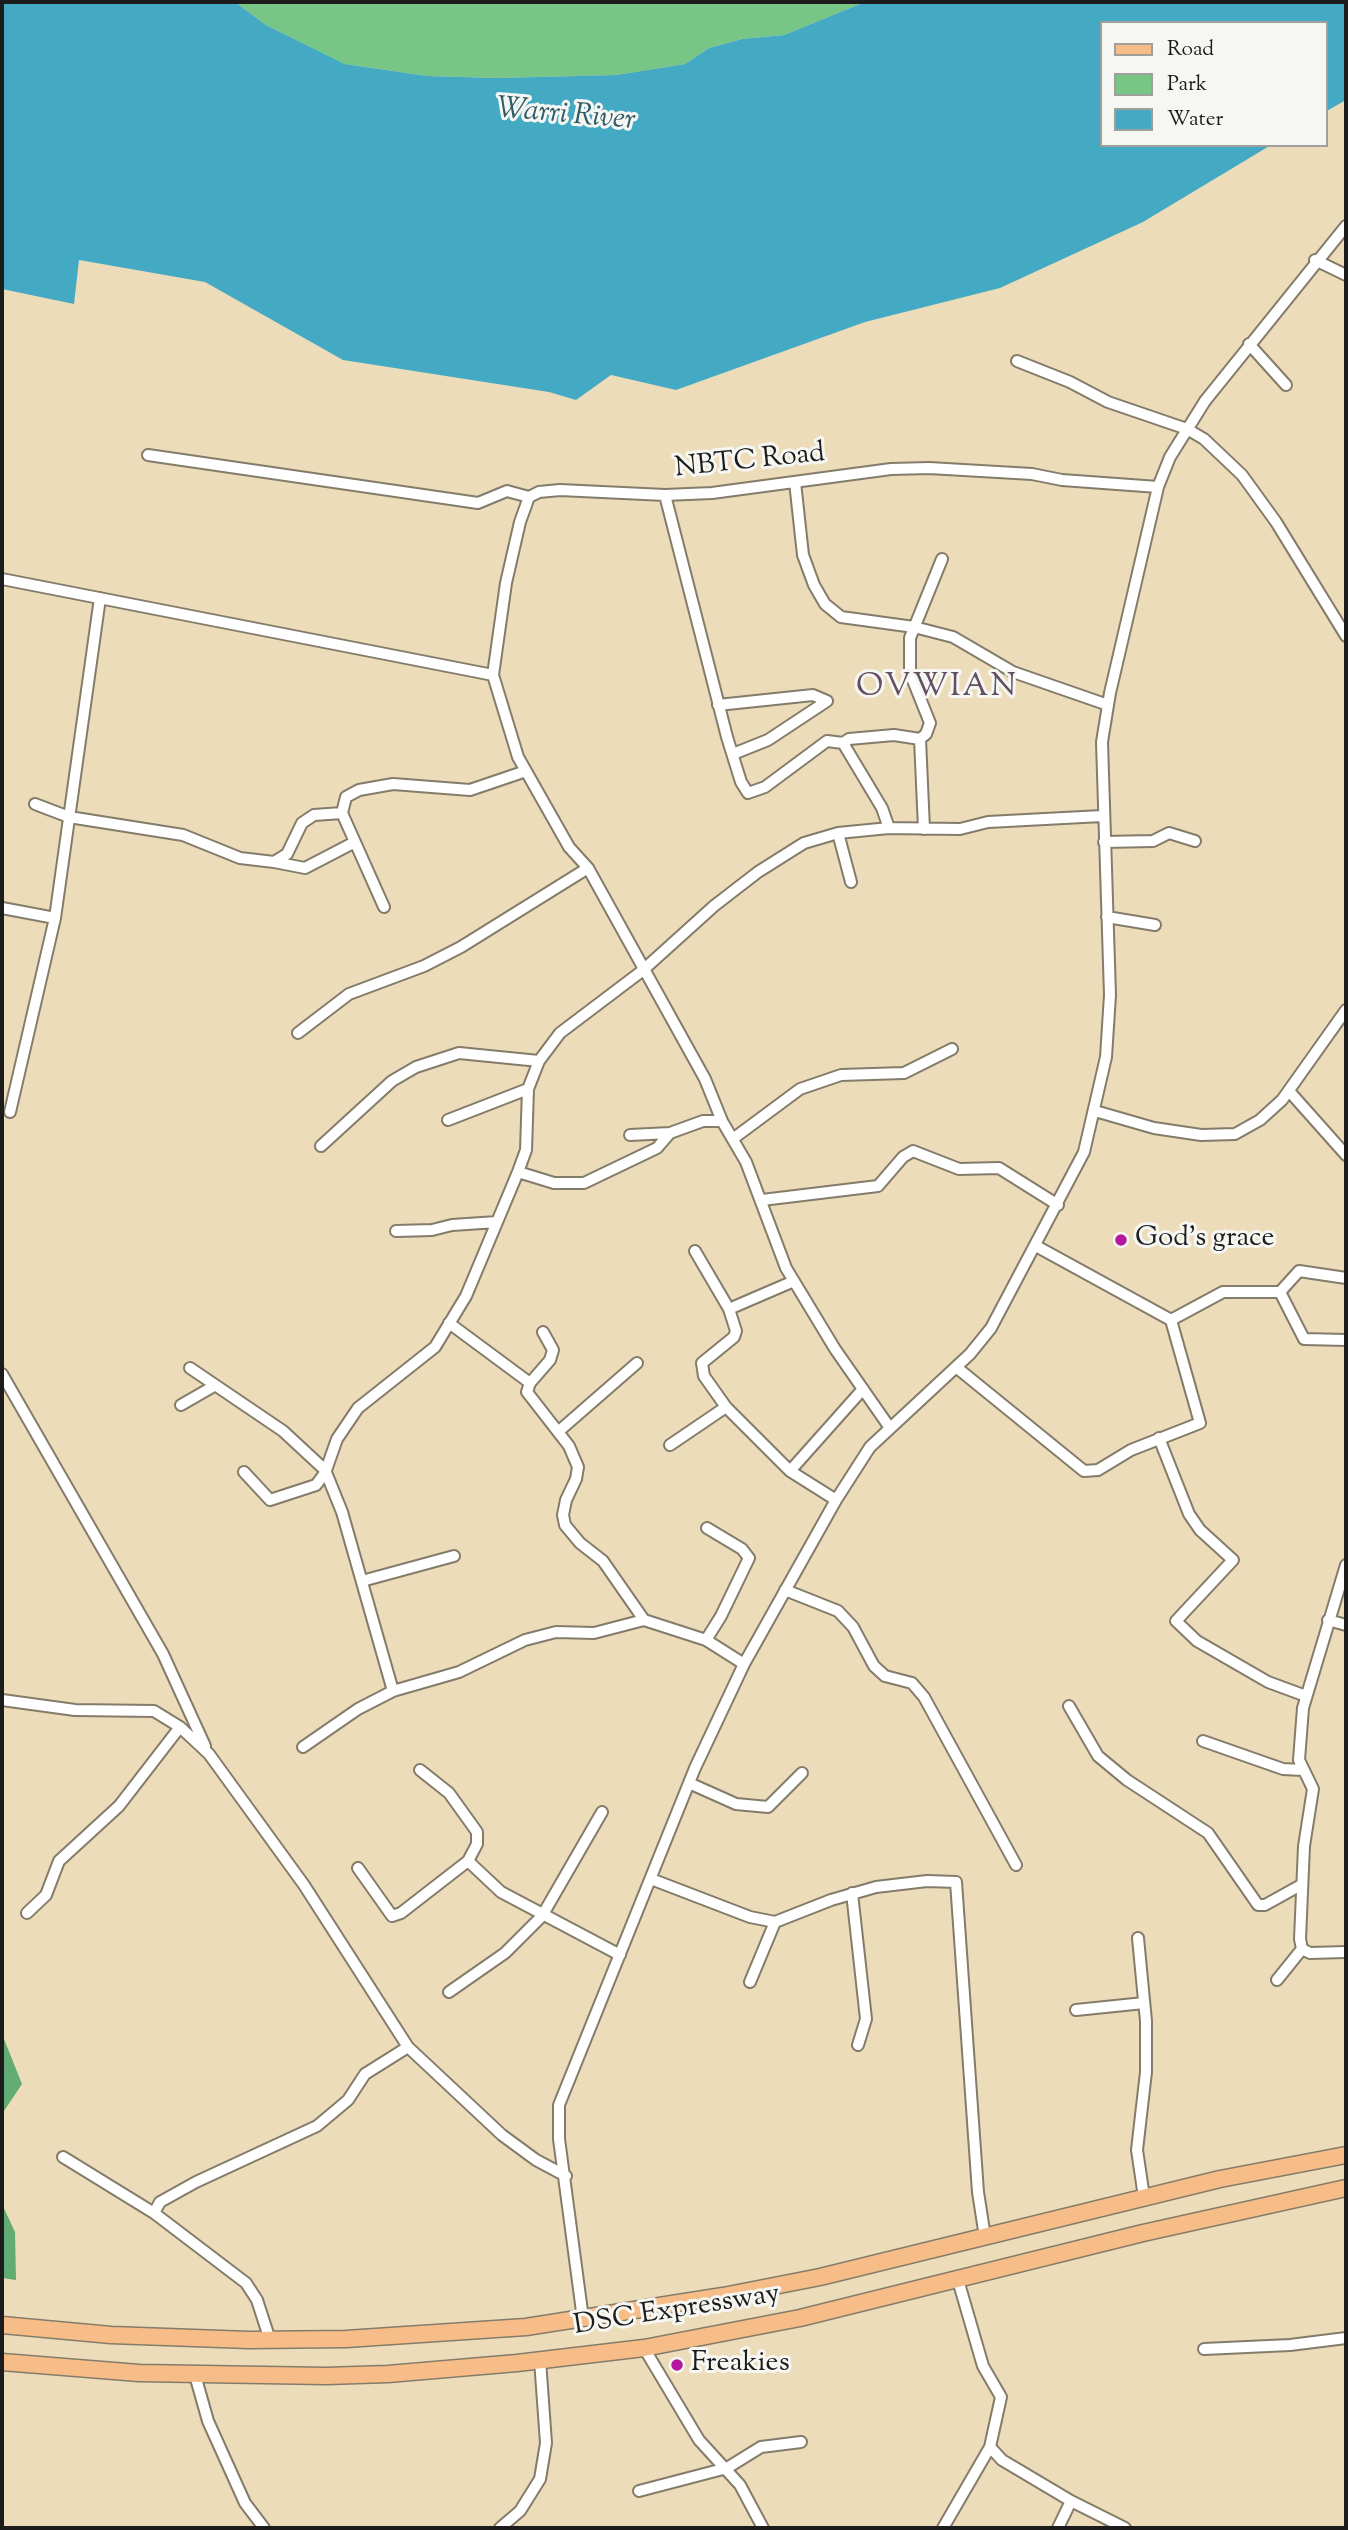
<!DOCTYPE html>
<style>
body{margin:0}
#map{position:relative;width:1348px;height:2530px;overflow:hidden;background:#eddcb9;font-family:"Sorts Mill Goudy",serif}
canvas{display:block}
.frame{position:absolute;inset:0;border:4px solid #1c1c1c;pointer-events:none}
.legend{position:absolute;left:1100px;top:21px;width:228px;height:126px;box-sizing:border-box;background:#f6f6f2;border:2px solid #9f9f9c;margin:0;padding:9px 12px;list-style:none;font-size:21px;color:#1c1c1c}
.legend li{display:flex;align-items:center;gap:14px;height:35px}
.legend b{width:35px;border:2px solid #9f9f9c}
</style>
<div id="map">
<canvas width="1348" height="2530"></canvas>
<div class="frame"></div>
<ul class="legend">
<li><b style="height:9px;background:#f7bd88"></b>Road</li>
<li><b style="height:19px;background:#78c686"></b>Park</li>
<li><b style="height:19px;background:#44aac4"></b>Water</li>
</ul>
</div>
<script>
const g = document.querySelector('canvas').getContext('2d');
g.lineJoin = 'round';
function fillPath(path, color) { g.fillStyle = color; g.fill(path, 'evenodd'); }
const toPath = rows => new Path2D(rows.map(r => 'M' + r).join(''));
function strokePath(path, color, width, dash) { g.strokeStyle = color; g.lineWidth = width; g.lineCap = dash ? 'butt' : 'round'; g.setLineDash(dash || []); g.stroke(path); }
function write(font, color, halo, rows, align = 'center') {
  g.font = font + ' "Sorts Mill Goudy",serif'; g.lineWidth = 6; g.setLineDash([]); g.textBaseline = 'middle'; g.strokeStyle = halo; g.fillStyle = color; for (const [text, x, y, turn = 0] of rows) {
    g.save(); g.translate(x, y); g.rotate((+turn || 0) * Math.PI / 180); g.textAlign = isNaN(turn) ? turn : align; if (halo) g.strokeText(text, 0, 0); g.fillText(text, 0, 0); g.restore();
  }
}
const green = toPath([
 [235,2,865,2,784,35,742,39,709,48,685,64,616,75,497,78,427,76,345,64,266,25]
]);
const forest = toPath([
 [2,2034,22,2084,2,2114],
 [2,2204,15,2232,16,2280,2,2278]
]);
const water = toPath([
 [2,2,235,2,266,25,345,64,427,76,497,78,616,75,685,64,709,48,742,39,784,35,865,2,1346,2,1346,100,1325,112,1325,23,1101,23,1101,145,1271,145,1143,222,1000,288,865,322,676,390,611,375,576,400,549,392,343,360,205,282,79,260,74,304,2,289]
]);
const street = toPath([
 [1315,260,1346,275],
 [1249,344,1286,385],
 [1017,361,1070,382,1108,402,1187,429,1204,439,1242,475,1276,522,1346,636],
 [148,455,478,503,507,491,529,497],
 [795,482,803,555,814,585,825,604,841,617,914,627,953,637,1013,672,1108,705],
 [665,495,727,737,741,782,748,793,765,787,827,741,843,743,849,739,894,735,920,739,926,734,930,723,910,673,910,638,942,559],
 [2,579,493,675],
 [718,705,813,695,827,701,768,740,733,754],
 [920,739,924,829],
 [843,743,882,808,889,828],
 [35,804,69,817,183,835,240,858,274,862,287,854,302,823,314,815,342,813],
 [838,833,851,882],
 [1104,842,1153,841,1169,833,1195,841],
 [274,862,305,868,355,842],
 [384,907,342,813,346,797,359,790,393,784,470,790,526,771],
 [2,908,55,918],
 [1107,917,1155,925],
 [298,1033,349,994,424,966,461,947,588,868],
 [1289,1091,1346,1155],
 [1095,1111,1154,1128,1201,1135,1235,1134,1260,1120,1282,1100,1346,1010],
 [10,1112,55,918,100,598],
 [448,1120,528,1089],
 [630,1135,670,1133],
 [734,1138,800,1089,841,1075,904,1073,952,1049],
 [321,1146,392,1081,416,1067,459,1053,539,1061],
 [518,1172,554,1183,584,1183,657,1148,670,1133,703,1121,722,1121],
 [762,1200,878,1186,903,1157,913,1151,959,1169,999,1168,1058,1205],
 [396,1231,432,1230,452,1225,497,1222],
 [695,1251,729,1309,794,1281],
 [1280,1292,1304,1339,1346,1340],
 [729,1309,736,1331,734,1337,702,1363,704,1376,726,1407,790,1471,836,1500],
 [1171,1320,1223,1292,1280,1292,1299,1271,1346,1278],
 [449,1323,530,1383],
 [543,1332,553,1350,550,1360,530,1383,527,1392,569,1446,578,1467,576,1479,566,1500,563,1515,565,1525,580,1543,603,1561,644,1620,706,1640,744,1664],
 [956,1367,1084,1471,1098,1470,1131,1450,1200,1423,1171,1320,1036,1246],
 [190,1368,283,1431,325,1470,342,1512,393,1691],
 [2,1374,163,1654,205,1746],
 [181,1405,214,1386],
 [890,1428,835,1349,786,1268,746,1162,722,1121,705,1079,588,868,569,847,518,757,493,675,506,583,520,522,529,497,539,492,560,490,665,495,712,493,891,469,929,468,1032,474,1062,480,1158,487],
 [559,1431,637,1363],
 [1159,1438,1189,1514,1200,1530,1233,1560,1176,1621,1197,1641,1268,1682,1306,1696],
 [670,1445,726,1407],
 [790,1471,863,1389],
 [244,1472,270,1500,316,1485,325,1473,337,1439,358,1408,435,1347,466,1296,518,1172,526,1150,528,1089,539,1061,560,1033,642,971,714,906,758,872,804,843,838,833,889,828,960,829,988,822,1102,816],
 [1346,1565,1303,1708,1299,1760,1313,1789,1304,1846,1300,1939,1302,1949,1310,1953,1346,1952],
 [362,1581,454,1556],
 [785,1590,838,1611,853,1627,874,1666,885,1676,912,1683,924,1697,1016,1865],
 [1328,1620,1346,1625],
 [706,1640,721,1616,749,1558,742,1549,707,1528],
 [2,1700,75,1710,154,1711,180,1727,209,1754,304,1885,408,2047,502,2135,536,2160,566,2176],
 [1069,1706,1098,1756,1127,1780,1208,1833,1258,1905,1265,1905,1301,1885],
 [1203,1741,1283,1769,1303,1770],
 [303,1747,358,1709,393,1691,459,1672,525,1640,556,1632,594,1633,644,1620],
 [689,1783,736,1804,768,1807,802,1773],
 [468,1861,501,1892,620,1955],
 [358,1868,392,1916,401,1913,468,1861,477,1844,477,1832,449,1793,420,1770],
 [651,1879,750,1917,775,1922,831,1900,876,1887,927,1881,956,1882,978,2192,985,2237],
 [852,1893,866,2019,858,2045],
 [27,1913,46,1895,59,1861,119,1806,180,1727],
 [1138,1938,1146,2021,1146,2072,1137,2150,1144,2197],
 [1277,1980,1302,1949],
 [750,1982,775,1922],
 [449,1992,505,1953,542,1916,602,1812],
 [1076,2010,1144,2003],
 [63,2157,154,2213,246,2283,257,2300,270,2340],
 [154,2213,160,2202,196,2182,317,2126,348,2100,365,2074,408,2047],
 [958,2280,983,2366,1001,2397,990,2447,1002,2460,1071,2501,1125,2528],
 [583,2319,559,2139,559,2105,695,1768,744,1664,836,1500,870,1447,970,1354,991,1328,1084,1152,1106,1057,1110,995,1102,742,1110,693,1158,487,1170,457,1205,401,1346,226],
 [644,2348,699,2440,740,2485,763,2528],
 [1204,2349,1290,2345,1346,2338],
 [195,2375,208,2421,245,2503,264,2528],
 [639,2491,727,2468,761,2447,801,2442],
 [500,2528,520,2511,540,2479,546,2443,540,2360],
 [943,2528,990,2447],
 [1058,2528,1071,2501]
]);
const primary = toPath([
 [2,2325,111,2335,249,2340,346,2339,526,2327,723,2296,820,2277,1220,2179,1346,2155],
 [2,2362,139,2373,326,2376,388,2374,517,2363,644,2348,800,2318,1143,2233,1346,2188]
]);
const markers = [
 [1121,1240,7,"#b5179e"],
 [677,2365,7,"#b5179e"]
];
const streetNames = [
 ["NBTC Road",750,463,-6],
 ["DSC Expressway",677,2312,-9]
];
const poiNames = [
 ["God's grace",1135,1240],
 ["Freakies",691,2365]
];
const waterNames = [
 ["Warri River",566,117,5]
];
const quarterNames = [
 ["OVWIAN",937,690]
];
fillPath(green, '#78c686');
fillPath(forest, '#62ab73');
fillPath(water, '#44aac4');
strokePath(street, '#847c6a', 14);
strokePath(primary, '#847c6a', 19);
strokePath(street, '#fff', 10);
strokePath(primary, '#f7bd88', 16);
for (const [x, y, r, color] of markers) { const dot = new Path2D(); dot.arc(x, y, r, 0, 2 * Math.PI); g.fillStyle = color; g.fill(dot); strokePath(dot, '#f6f6f2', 2.5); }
write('28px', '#1c1c1c', '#f6f6f2', streetNames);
write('28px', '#1c1c1c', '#f6f6f2', poiNames, 'left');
write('italic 30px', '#2e5c68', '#f6f6f2', waterNames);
g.letterSpacing = '2px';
write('32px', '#634f60', '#f6f6f2', quarterNames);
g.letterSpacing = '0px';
</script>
